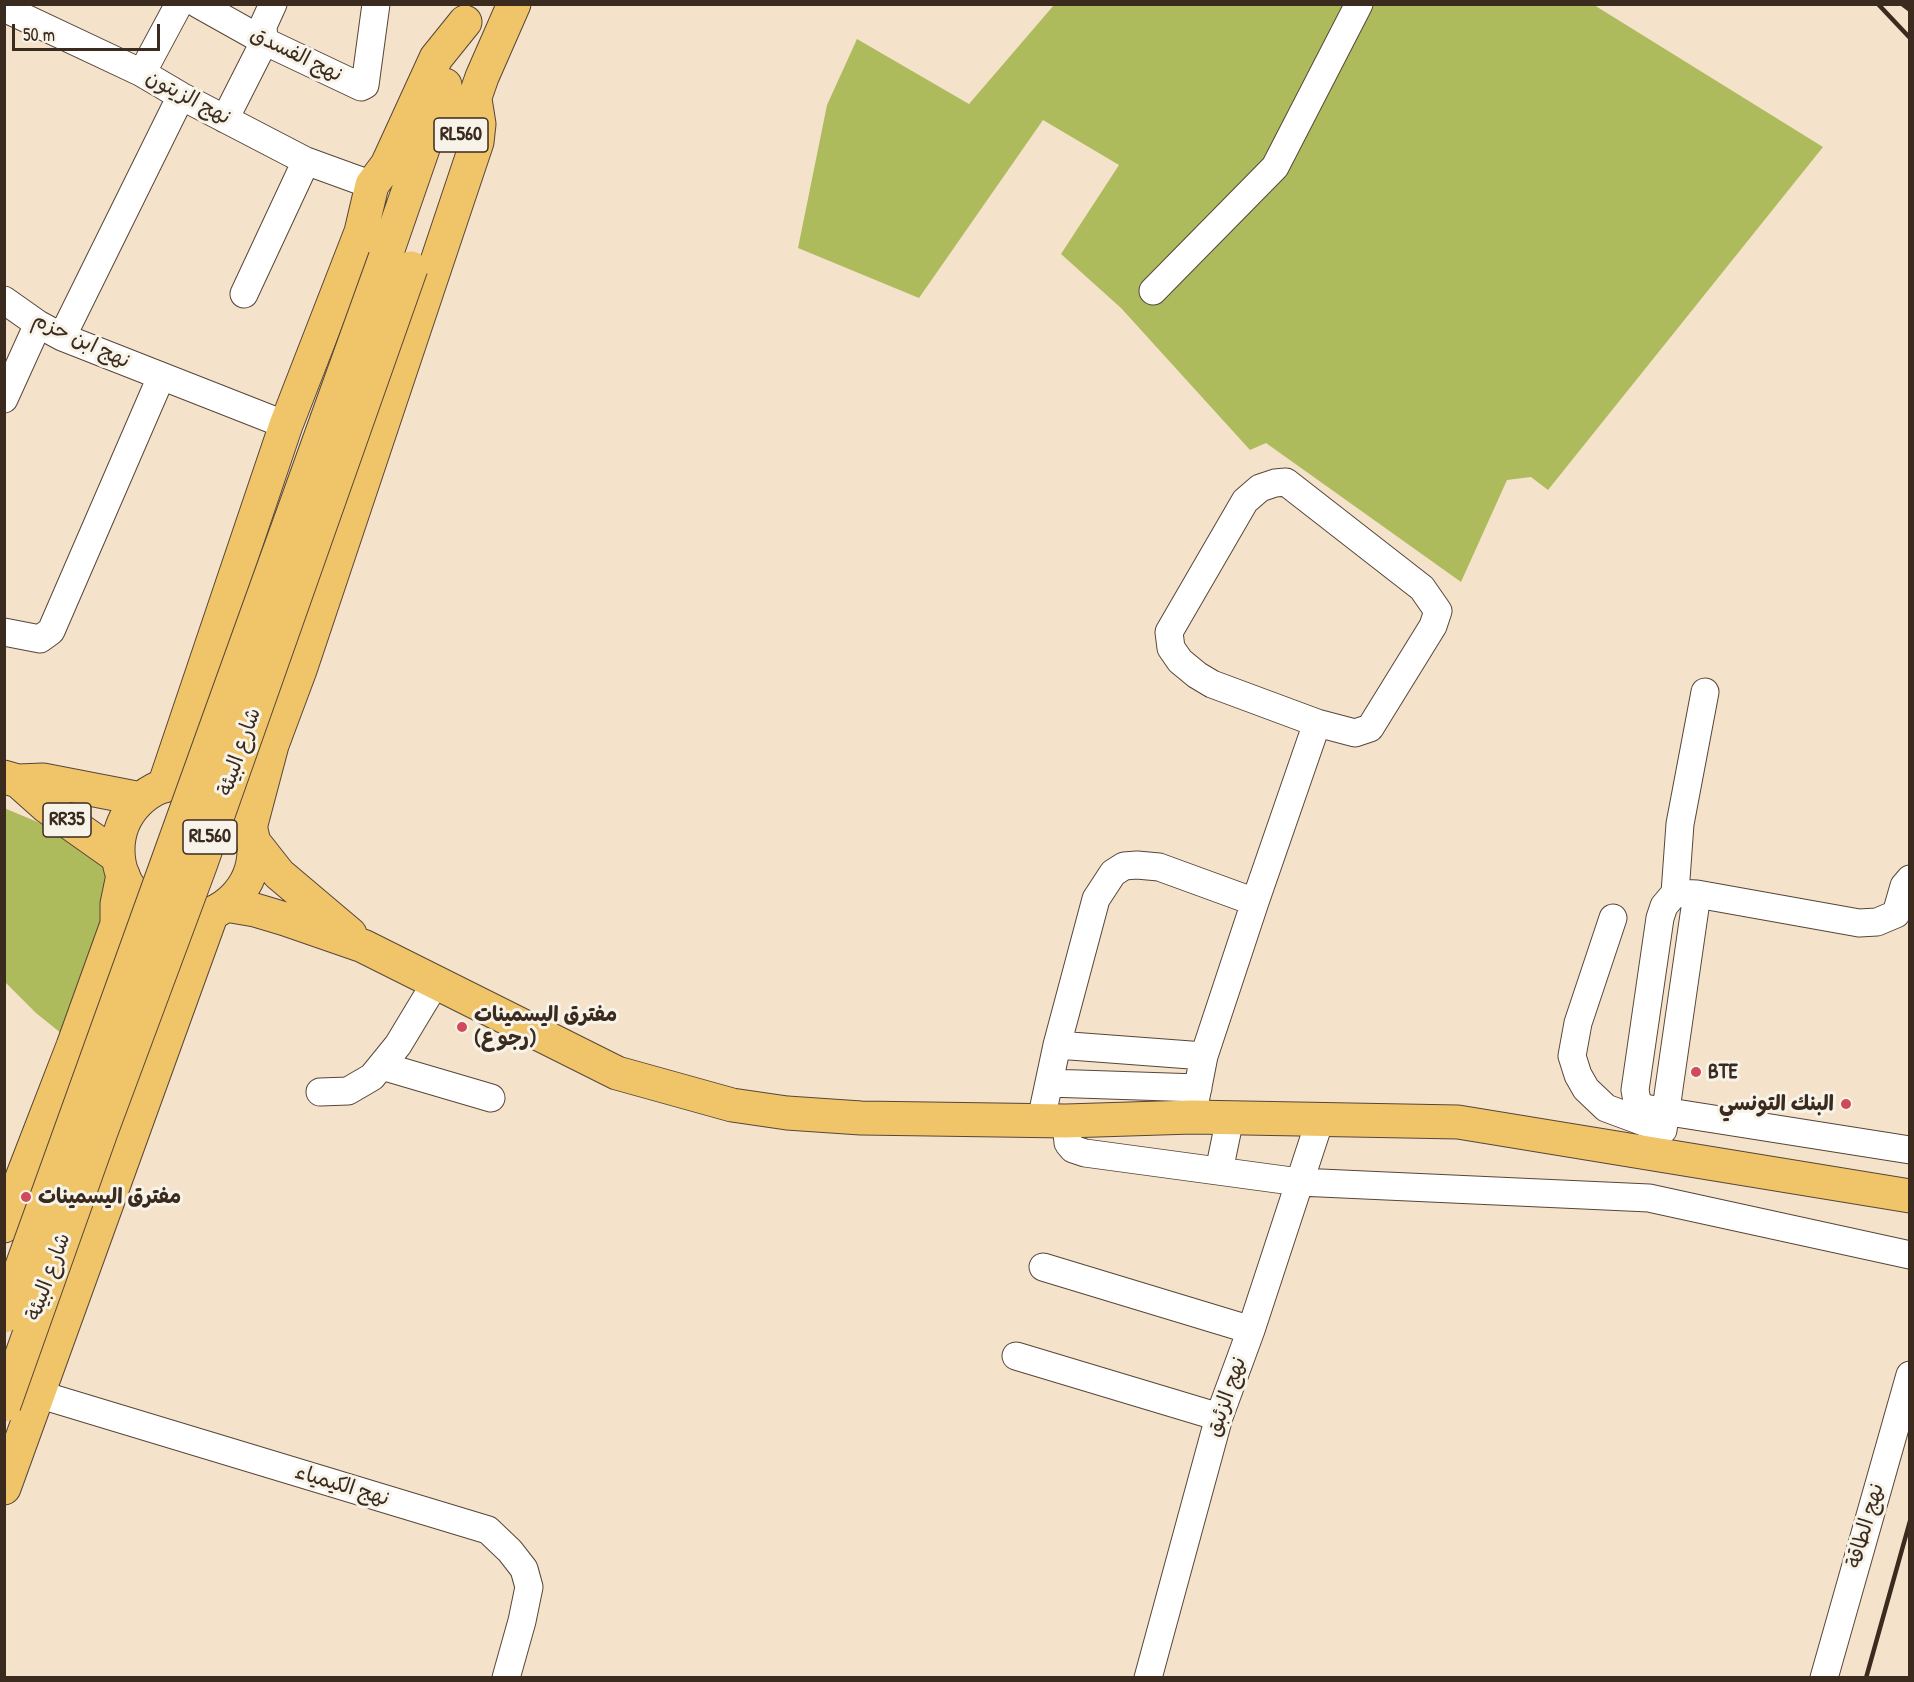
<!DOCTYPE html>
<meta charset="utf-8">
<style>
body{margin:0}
#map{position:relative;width:1914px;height:1682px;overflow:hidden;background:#f5e2cb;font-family:"Patrick Hand",sans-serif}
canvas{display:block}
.frame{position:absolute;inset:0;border:6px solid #3b2a1e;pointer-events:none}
.scale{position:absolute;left:12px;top:24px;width:148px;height:27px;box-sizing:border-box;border:3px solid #3b2a1e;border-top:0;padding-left:8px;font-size:18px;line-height:21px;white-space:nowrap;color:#3b2a1e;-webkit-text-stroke:4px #f7f3e8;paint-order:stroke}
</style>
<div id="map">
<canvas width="1914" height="1682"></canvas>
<div class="frame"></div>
<div class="scale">50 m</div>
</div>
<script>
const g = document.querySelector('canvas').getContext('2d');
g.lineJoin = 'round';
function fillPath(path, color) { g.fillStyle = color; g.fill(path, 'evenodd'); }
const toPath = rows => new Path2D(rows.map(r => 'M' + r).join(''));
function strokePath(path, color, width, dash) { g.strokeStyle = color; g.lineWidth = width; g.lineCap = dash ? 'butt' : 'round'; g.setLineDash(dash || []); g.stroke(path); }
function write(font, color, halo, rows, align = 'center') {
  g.font = font + ' "Patrick Hand","Playpen Sans Arabic",sans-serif'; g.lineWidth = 6; g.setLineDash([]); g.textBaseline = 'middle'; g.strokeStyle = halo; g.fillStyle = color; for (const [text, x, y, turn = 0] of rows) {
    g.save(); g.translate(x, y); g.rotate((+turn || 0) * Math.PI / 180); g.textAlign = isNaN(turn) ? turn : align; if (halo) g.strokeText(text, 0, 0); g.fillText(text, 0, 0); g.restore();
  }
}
const green = toPath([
 [1054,5,1594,5,1823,147,1548,490,1531,477,1507,480,1461,582,1266,443,1250,450,1121,308,1061,254,1119,165,1043,120,919,298,798,248,827,105,857,39,969,104],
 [4,808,40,823,101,858,117,888,77,1046,36,1013,5,982]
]);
const minor = toPath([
 [198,4,264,41,361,87,365,85,376,4],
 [4,8,142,73,181,96,306,161,372,185],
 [142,73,179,4],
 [225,119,261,48,264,41,263,26,273,4],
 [1153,291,1275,167,1359,4],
 [244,294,306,161],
 [4,300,38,324,62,337,286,425],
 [62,337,181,96],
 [4,399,38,324],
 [1286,482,1422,588,1438,611,1433,626,1370,728,1355,733,1317,723,1212,684,1197,675,1180,661,1171,648,1169,632,1245,501,1260,488,1275,483,1286,482],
 [4,632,40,639,51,631,161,377],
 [1910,879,1904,886,1896,914,1877,922,1859,923,1697,894,1675,893,1664,906,1660,918,1635,1090,1637,1101,1644,1108,1910,1150],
 [1675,893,1680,824,1705,692],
 [1613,918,1578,1023,1572,1056,1578,1075,1586,1089,1606,1108,1660,1128],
 [1057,1045,1204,1056],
 [382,1066,491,1098],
 [1049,1083,1198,1088],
 [320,1092,348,1091,372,1077,398,1045,436,982],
 [1192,1117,1204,1056,1255,902,1317,723],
 [1041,1120,1057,1045,1096,899,1113,873,1124,866,1137,865,1159,867,1255,902],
 [1066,1121,1068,1143,1073,1149,1085,1153,1299,1182,1649,1198,1910,1255],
 [1663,1130,1697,894],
 [1219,1171,1230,1118],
 [1043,1267,1251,1330],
 [1016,1356,1219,1417],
 [38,1394,488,1530,510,1551,524,1569,529,1587,522,1621,506,1678],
 [1148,1678,1219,1417,1251,1330,1320,1120],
 [1824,1678,1910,1375]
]);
const major = toPath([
 [4,777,18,781,43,780,141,799],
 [18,781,46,806,118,857],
 '118 850a68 68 0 1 1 136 0a68 68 0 1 1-136 0Z',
 [253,841,279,874,350,934],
 [226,905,255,910,285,919,363,946,617,1073,732,1105,787,1113,861,1118,1066,1121,1192,1117,1458,1122,1910,1196]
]);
const highway = toPath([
 [467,120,482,77,514,4],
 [385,258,445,85],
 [164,786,286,425,361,232,372,185,387,165,436,58,465,22],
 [250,828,272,745,300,670,477,142,479,124,475,99],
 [4,1226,13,1201,73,1046,117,924,117,904,123,875],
 [4,1488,212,913]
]);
const rail = toPath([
 [1878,4,1910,38],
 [1902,4,1910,10],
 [1866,1678,1910,1521]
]);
const highwayBridge = toPath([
 [4,1316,385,258],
 [4,1405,101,1132,200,866,411,268]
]);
const markers = [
 [462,1027,6,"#d1495b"],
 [1696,1072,6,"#d1495b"],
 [1846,1104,6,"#d1495b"],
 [26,1197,6,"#d1495b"]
];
const shields = [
 [461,135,54],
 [67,820,48],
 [210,837,54]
];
const shieldNames = [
 ["RL560",461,135],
 ["RR35",67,820],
 ["RL560",210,837]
];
const streetNames = [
 ["نهج الفسدق",296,55,26],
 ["نهج الزيتون",188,98,28],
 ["نهج ابن حزم",81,341,25],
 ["شارع البيئة",240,752,-71],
 ["شارع البيئة",49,1277,-70],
 ["نهج الزئبق",1227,1397,-71],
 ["نهج الكيمياء",342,1486,17],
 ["نهج الطاقة",1866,1526,-74]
];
const poiNames = [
 ["مفترق اليسمينات",474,1015],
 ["(رجوع)",474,1039],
 ["BTE",1708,1072],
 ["البنك التونسي",1834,1104,"right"],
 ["مفترق اليسمينات",38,1197]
];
fillPath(green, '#aebb5d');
strokePath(minor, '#574638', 29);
strokePath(major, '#574638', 35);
strokePath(highway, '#574638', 35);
strokePath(minor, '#fff', 27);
strokePath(major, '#f0c469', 33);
strokePath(highway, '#f0c469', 33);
strokePath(rail, '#3b2a1e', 4.5);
strokePath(highwayBridge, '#574638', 35, []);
strokePath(highwayBridge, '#f0c469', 33);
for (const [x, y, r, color] of markers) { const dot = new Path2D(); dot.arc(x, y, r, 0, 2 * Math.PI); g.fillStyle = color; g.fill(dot); strokePath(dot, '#f7f3e8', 2); }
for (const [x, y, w] of shields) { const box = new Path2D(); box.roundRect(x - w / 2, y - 17, w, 34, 4.5); g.fillStyle = '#f7f3e8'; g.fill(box); strokePath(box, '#3b2a1e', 1.5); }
write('bold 20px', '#3b2a1e', null, shieldNames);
write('21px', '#3b2a1e', '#f7f3e8', streetNames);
write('bold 21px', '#3b2a1e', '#f7f3e8', poiNames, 'left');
</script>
